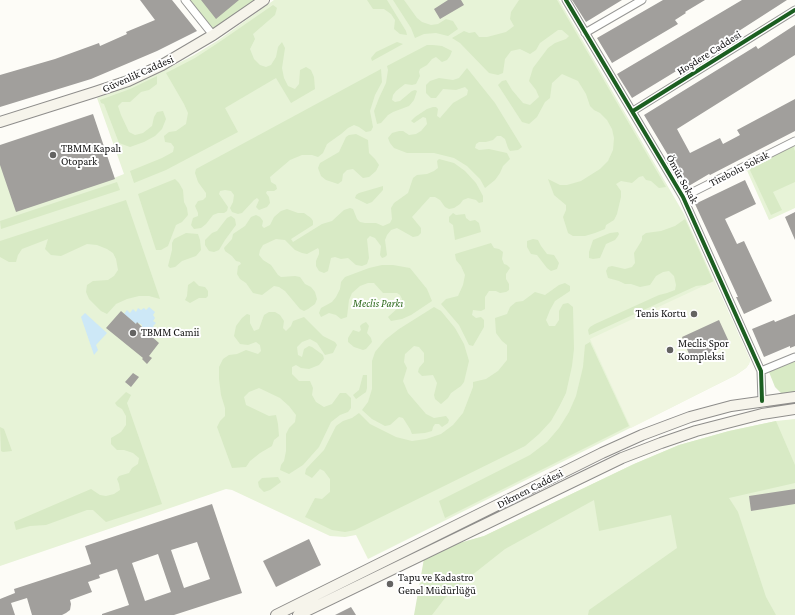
<!DOCTYPE html>
<meta charset="utf-8">
<style>
body{margin:0}
canvas{display:block;background:#fdfcf7}
</style>
<canvas width="795" height="615"></canvas>
<script>
const g = document.querySelector('canvas').getContext('2d');
g.lineJoin = 'round';
function fillPath(path, color) { g.fillStyle = color; g.fill(path, 'evenodd'); }
const toPath = rows => new Path2D(rows.map(r => 'M' + r).join(''));
function strokePath(path, color, width, dash) { g.strokeStyle = color; g.lineWidth = width; g.lineCap = dash ? 'butt' : 'round'; g.setLineDash(dash || []); g.stroke(path); }
function write(font, color, halo, rows, align = 'center') {
  g.font = font + ' "Crimson Pro",serif'; g.lineWidth = 4; g.setLineDash([]); g.textBaseline = 'middle'; g.strokeStyle = halo; g.fillStyle = color; for (const [text, x, y, turn = 0] of rows) {
    g.save(); g.translate(x, y); g.rotate((+turn || 0) * Math.PI / 180); g.textAlign = isNaN(turn) ? turn : align; if (halo) g.strokeText(text, 0, 0); g.fillText(text, 0, 0); g.restore();
  }
}
const green = toPath([
 [274,0,559,0,684,214,750,360,749,364,746,368,736,375,368,559,356,535,345,537,330,536,232,490,226,489,0,566,0,165,114,178,124,174,97,98,129,86,165,70,194,55,217,41],
 [795,142,795,208,769,220,745,166],
 [795,419,795,615,416,615,425,553,484,536,634,464,679,445,729,431,776,421]
]);
const forest = toPath([
 [185,0,264,0,213,35],
 [367,0,387,0,406,31,407,35,400,34,394,29,395,20,391,14,384,9,373,9],
 [393,0,404,0,417,18,422,22,431,25,438,24,446,19,453,21,458,29,448,36,436,33,424,34,415,38,411,28],
 [519,0,557,0,666,187,659,188,651,181,646,180,643,176,639,177,632,183,621,181,616,184,621,191,621,197,617,214,614,220,606,225,605,229,595,233,585,236,573,236,568,233,563,217,566,210,566,205,554,195,548,179,560,185,567,185,581,181,600,169,608,161,613,150,614,138,612,129,607,120,600,113,594,110,590,106,586,94,578,81,562,74,552,83,550,98,545,102,537,117,529,124,522,122,498,85,502,81,506,80,512,90,523,103,530,105,539,97,536,90,529,81,533,68,548,48,555,43,566,39,569,36,562,30,558,30,540,43,536,50,530,54,520,49,511,51,505,59,503,73,498,75,489,73,460,43,452,38,464,31,469,33,475,32,479,37,487,37,506,32,514,26,510,19,511,12],
 [273,5,277,8,275,15,253,34,255,39,250,49,254,59,260,65,266,67,271,65,276,57,278,47,282,42,285,48,282,68,284,78,288,86,295,89,299,84,300,70,306,67,311,70,314,77,315,89,291,103,276,78,225,108,238,132,166,170,134,183,130,171,162,158,173,152,174,147,171,143,165,142,164,136,169,132,176,131,186,124,188,113,184,104,166,73,195,58,218,43],
 [397,42,403,44,372,61,371,58,376,52],
 [427,45,433,45,442,46,452,51,450,56,447,60,442,62,436,57,432,59,427,65,420,69,419,72,420,76,416,84,412,85,405,84,396,91,393,95,392,100,395,102,400,101,412,91,415,90,417,91,414,100,409,106,393,112,388,115,381,123,377,124,374,111,379,98,386,83,388,70,387,66],
 [467,68,495,103,522,147,518,150,510,151,508,148,505,139,501,136,497,136,493,140,486,142,479,142,476,144,475,148,479,150,489,149,507,153,510,159,503,166,500,173,495,180,485,188,480,179,467,166,454,158,434,153,407,153,394,148,390,143,388,138,392,133,399,131,403,131,409,135,416,134,421,131,427,124,426,118,423,117,414,123,411,121,415,117,427,109,433,107,436,107,438,109,437,116,440,118,453,103,467,95,468,90,465,87,456,90,443,89,436,98,431,98,426,93,426,85,430,81,439,78,453,80,459,78],
 [381,69,382,82,375,95,370,111,373,127,371,131,366,132,359,127,354,125,348,128,341,134,327,144,323,153,318,157,312,155,302,155,290,160,270,177,271,182,276,185,277,189,274,191,267,191,266,193,269,197,270,203,267,207,259,210,256,207,259,200,257,198,254,200,242,213,238,214,232,212,230,208,233,202,234,195,231,191,225,190,220,191,219,194,228,207,227,211,224,213,218,213,213,215,206,224,201,228,194,229,191,225,193,218,198,216,198,213,195,206,198,201,203,200,206,197,206,193,198,182,195,173,196,169],
 [157,76,157,84,149,90,141,92,130,102,122,102,118,106,121,115,129,132,135,135,143,133,152,126,154,117,157,112,163,111,166,119,162,129,155,136,144,142,130,147,119,143,104,104,101,103,100,100,130,89],
 [356,134,368,140,369,153,375,159,379,165,376,171,369,177,363,178,353,169,347,170,343,174,342,181,338,184,326,180,321,176,318,168,320,163,339,152,346,137,349,135],
 [793,146,795,151,795,182,773,192,782,210,771,215,749,168],
 [439,159,454,163,465,171,476,183,483,196,483,202,479,203,476,200,468,198,463,200,460,204,454,208,449,209,445,207,440,200,435,197,430,197,412,217,421,228,421,233,418,236,413,237,397,228,391,230,387,235,385,240,387,255,385,257,382,258,380,255,381,246,375,238,370,236,367,239,369,258,367,264,362,266,356,265,348,258,341,259,335,257,331,258,328,271,324,273,319,271,316,266,316,261,319,254,319,250,318,248,307,254,302,253,295,250,285,240,276,239,263,245,260,250,259,255,263,260,271,265,278,275,281,277,295,276,300,277,305,284,311,287,315,292,317,299,315,304,308,309,304,311,300,309,285,291,279,287,274,286,262,295,253,293,246,283,240,279,237,274,238,266,241,264,240,262,236,261,232,256,225,251,224,248,232,239,233,234,245,226,251,217,256,215,260,217,263,221,262,226,264,228,270,225,274,217,281,211,287,209,298,213,304,213,311,218,313,221,313,225,291,239,293,242,322,224,332,221,344,210,350,208,353,209,357,219,360,222,365,223,376,223,383,226,390,223,392,219,391,208,394,203,408,193,413,178,417,175,427,174,434,171,438,168,437,161],
 [175,179,179,183,183,190,184,202,187,208,188,215,182,222,176,225,168,246,161,250,156,250,138,194],
 [117,182,120,190,1,229,0,221],
 [383,186,383,190,372,202,367,204,355,198,356,195,359,193],
 [126,200,160,299,149,296,139,296,127,299,116,304,107,314,101,311,89,299,86,292,87,285,93,281,108,280,114,276,118,270,116,259,113,253,107,249,97,245,87,244,61,256,51,255,45,249,48,239,22,249,18,255,16,262,9,262,0,257,0,241],
 [453,213,456,215,465,214,466,218,470,221,475,220,479,223,481,232,455,240,453,225,449,222,449,217],
 [231,216,235,219,236,225,225,240,219,250,214,252,209,251,205,245,205,240,212,233,217,231,227,218],
 [685,219,714,283,707,286,704,285,696,286,589,335,588,330,590,327,595,324,659,295,667,293,675,290,676,285,674,276,669,271,663,272,656,276,650,285,640,287,631,284,625,284,619,281,608,278,606,271,608,267,612,266,625,269,632,267,635,263,634,253,642,240,642,236,646,233,661,231,675,226],
 [618,232,619,234,618,236,615,240,606,244,600,258,593,259,589,258,589,252,593,240,610,233],
 [186,233,198,234,200,240,201,250,196,256,182,261,175,267,170,268,168,266,172,250,172,243,174,239],
 [533,239,538,240,541,246,547,254,554,255,559,263,557,269,551,271,547,268,537,255,531,254,527,247,527,241],
 [491,243,494,248,499,249,503,252,502,259,504,264,507,265,510,268,506,274,506,279,509,284,509,290,506,292,500,293,496,291,489,291,485,297,485,309,481,311,473,310,472,315,476,318,481,317,484,320,484,327,473,346,469,345,459,325,441,304,446,299,458,296,463,285,465,275,461,266,456,260,455,254],
 [382,265,393,265,410,268,427,289,432,301,411,315,402,319,391,321,388,317,399,307,402,299,400,295,397,293,383,293,374,283,368,283,360,286,352,293,349,300,347,317,341,319,336,315,329,313,321,317,319,313,321,308,332,302,336,297,340,289,341,282,345,277,369,268],
 [194,281,199,286,205,287,208,291,208,296,206,298,199,298,190,303,185,300,187,296,188,285],
 [565,283,570,286,570,291,555,301,550,310,546,320,549,326,555,326,559,320,559,311,563,304,568,303,573,307,574,349,572,366,566,393,559,407,551,421,539,434,525,446,511,453,355,530,345,532,332,530,305,517,315,498,322,499,330,492,330,479,324,471,320,469,312,478,305,474,306,469,324,450,336,426,343,421,352,418,359,413,370,424,396,437,412,441,426,439,441,434,453,425,463,413,473,387,473,382,486,379,498,371,507,360,507,345,502,341,496,333,495,318,507,314,510,307,516,302,523,301,535,292,545,295,559,285],
 [434,307,441,311,455,328,464,344,469,361,464,382,461,386,451,393,448,398,441,404,435,399,434,395,437,383,433,375,422,376,418,372,419,368,424,362,424,353,419,347,414,346,405,354,404,362,407,368,403,381,408,393,426,414,434,418,446,416,449,420,448,423,442,427,439,424,435,424,433,427,432,431,425,433,412,434,410,429,403,418,399,417,390,425,385,426,372,419,362,410,368,402,372,389,372,361,375,352,385,340,399,329],
 [269,312,275,312,280,315,284,321,283,328,286,331,291,326,293,321,304,317,323,336,335,342,337,345,333,353,325,355,317,343,310,339,302,342,297,347,298,355,302,357,304,349,309,346,312,347,323,355,324,359,319,365,309,369,301,368,296,365,292,367,292,374,299,381,310,381,313,388,312,395,316,402,324,407,332,404,340,393,346,393,351,398,351,408,348,412,340,415,331,422,319,447,303,465,289,474,280,470,281,465,284,461,286,451,286,434,289,428,295,422,296,415,289,406,280,398,259,388,249,392,244,397,246,405,269,416,276,415,278,424,279,436,274,440,272,446,260,453,250,461,246,467,232,468,217,427,220,421,225,416,225,408,221,395,219,379,219,367,223,359,229,355,237,354,246,350,258,354,261,351,260,345,256,342,248,345,240,344,234,336,236,326,242,318,247,314,250,315,250,323,254,331,259,329,264,315],
 [366,322,369,326,367,333,371,338,372,342,366,349,363,350,354,347,348,342,348,338,353,330,359,332,361,330,360,326,362,324],
 [590,342,629,426,445,518,439,501,530,455,547,442,559,428,569,412,576,396,583,367,585,345],
 [795,361,795,394,788,395,781,393,775,387,769,372],
 [363,375,367,375,367,388,366,392,356,399,353,395,359,390],
 [126,392,131,395,127,403,162,504,106,522,93,510,87,510,46,525,30,526,16,530,14,522,91,489,100,495,106,496,114,494,120,490,119,484,117,479,119,476,129,473,132,468,138,464,139,458,133,453,124,450,117,450,111,444,111,438,121,432,126,425,126,416,122,409,117,406,115,403],
 [776,421,795,465,795,483,729,498,738,512,766,597,776,615,588,615,589,610,677,548,671,515,599,531,594,500,505,549,462,583,445,598,432,615,414,615,425,553,484,536,634,464,679,445,729,431],
 [0,427,4,429,12,451,3,452,1,451],
 [278,477,281,482,270,490,264,492,259,487,258,482,262,478]
]);
const pitch = toPath([
 [714,281,750,360,749,364,746,368,736,375,631,428,590,339]
]);
const water = toPath([
 [149,307,155,312,153,315,155,318,153,321,156,323,153,326,156,329,153,332,156,335,153,338,142,328,142,325,139,323,136,324,124,314,127,310,130,313,133,309,136,312,138,308,141,310,144,308,146,310],
 [85,313,107,333,96,345,98,350,94,355,81,317]
]);
const building = toPath([
 [140,0,172,0,197,31,157,51,91,79,0,107,0,75,55,59,99,43,100,46,127,34,126,32,155,20],
 [201,0,239,0,216,19],
 [448,0,461,0,464,5,440,19,434,9],
 [572,0,622,0,586,22],
 [663,0,705,0,685,12,686,13,675,20,678,24,612,63,597,38],
 [742,0,787,0,728,38,729,39,632,98,617,74],
 [795,25,795,55,677,129,690,153,720,138,723,144,740,135,737,130,795,99,795,131,710,175,709,174,687,187,644,115,756,46,758,49],
 [93,114,115,179,16,212,0,165,0,145],
 [745,180,756,204,725,219,737,244,744,241,772,301,744,314,736,297,738,297,695,204],
 [795,212,795,240,785,217],
 [121,311,136,324,137,322,142,327,142,328,159,343,149,356,152,358,147,364,142,359,143,358,106,328],
 [795,314,795,346,790,348,790,346,764,357,752,329,774,320,775,322],
 [719,320,730,344,692,361,682,337],
 [133,373,139,377,131,387,125,382],
 [795,489,795,504,751,511,749,496],
 [212,504,242,593,174,615,102,615,102,614,129,605,117,569,99,575,100,578,88,582,92,592,70,600,71,604,70,610,66,613,62,615,32,615,27,598,11,603,15,615,0,615,0,599,15,593,14,589,91,564,85,546],
 [197,542,210,579,184,588,171,550],
 [158,554,171,592,145,601,132,563],
 [309,539,321,565,276,587,263,561],
 [351,607,356,615,335,615]
]);
const street = toPath([
 [185,0,213,35],
 [566,0,683,197,761,371,762,401],
 [585,33,642,0],
 [633,111,795,10],
 [683,197,795,141],
 [761,371,795,357]
]);
const secondary = toPath([
 [0,122,95,92,128,81,162,65,213,35,264,0],
 [276,615,602,453,642,435,690,417,731,406,795,397],
 [298,615,622,458,661,443,696,431,762,414,795,409]
]);
const cycleway = toPath([
 [566,0,683,197,761,371,762,401],
 [633,111,795,10]
]);
const markers = [
 [53,155,4,"#646362"],
 [694,314,4,"#646362"],
 [133,333,4,"#646362"],
 [670,350,4,"#646362"],
 [390,584,4,"#646362"]
];
const streetNames = [
 ["Hoşdere Caddesi",709,53,-32],
 ["Güvenlik Caddesi",138,74,-24],
 ["Tirebolu Sokak",739,169,-27],
 ["Ömür Sokak",682,179,61],
 ["Dikmen Caddesi",530,489,-27]
];
const poiNames = [
 ["TBMM Kapalı",61,149],
 ["Otopark",61,162],
 ["Tenis Kortu",686,314,"right"],
 ["TBMM Camii",141,333],
 ["Meclis Spor",678,344],
 ["Kompleksi",678,357],
 ["Tapu ve Kadastro",398,578],
 ["Genel Müdürlüğü",398,591]
];
const parkNames = [
 ["Meclis Parkı",378,304]
];
fillPath(green, '#e7f3d7');
fillPath(forest, '#d8eac5');
fillPath(pitch, '#f0f6e1');
fillPath(water, '#cde8f7');
fillPath(building, '#a19f9c');
strokePath(street, '#979795', 9);
strokePath(secondary, '#8e8d8b', 12);
strokePath(street, '#fffffe', 7);
strokePath(secondary, '#f6f4eb', 10);
strokePath(cycleway, '#1b5e20', 4);
for (const [x, y, r, color] of markers) { const dot = new Path2D(); dot.arc(x, y, r, 0, 2 * Math.PI); g.fillStyle = color; g.fill(dot); strokePath(dot, '#fff', 1.5); }
write('11px', '#111', '#fff', streetNames);
write('11px', '#111', '#fff', poiNames, 'left');
write('italic 11px', '#2f6b1f', '#fff', parkNames);
</script>
